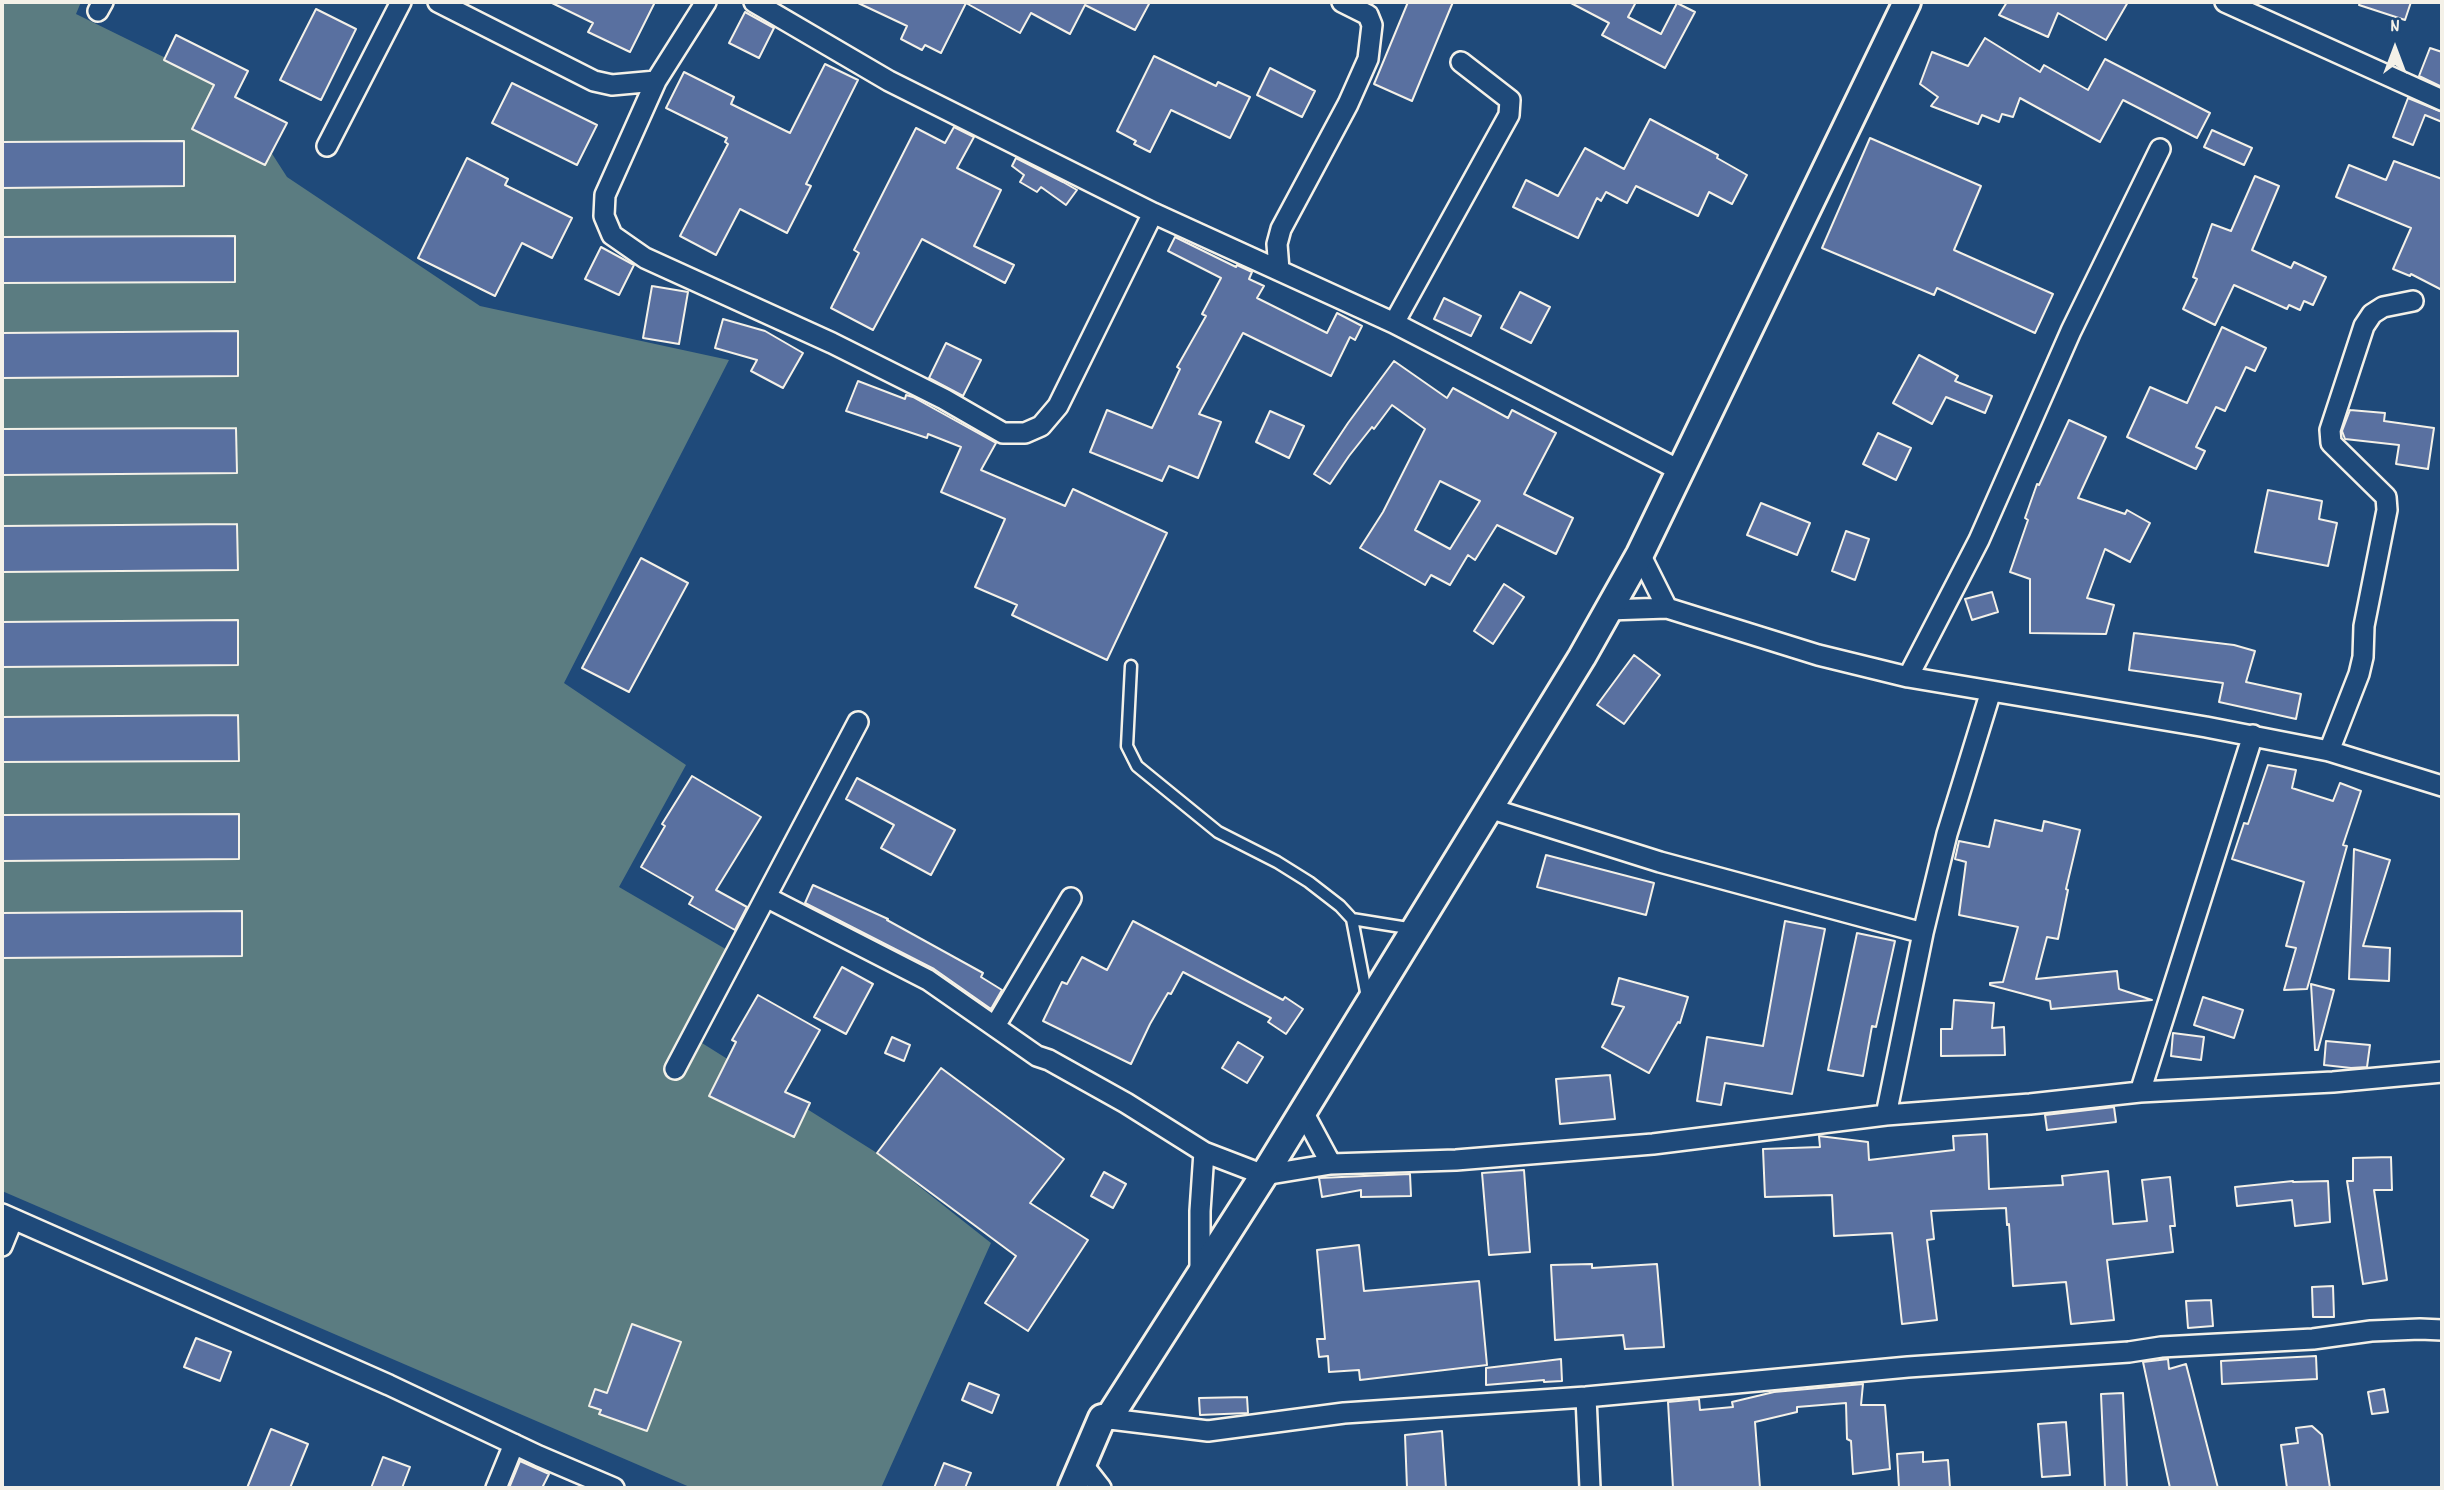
<!DOCTYPE html>
<style>
body{margin:0}
#map{position:relative;width:2444px;height:1490px;overflow:hidden;background:#1f4a7a;font-family:Dekko,sans-serif}
canvas{display:block}
.frame{position:absolute;inset:0;border:4px solid #f4f1e8;pointer-events:none}
.north{position:absolute;left:2360px;top:14px;width:70px;height:70px;-webkit-text-stroke:5px #1f4a7a;paint-order:stroke;rotate:0deg;font-size:19px;font-weight:700;line-height:28px;text-align:center;color:#f4f1e8}
.north::after{content:'';display:block;margin:auto;width:24px;height:32px;background:#f4f1e8;clip-path:polygon(50% 0,100% 100%,50% 72%,0 100%)}
</style>
<div id="map">
<canvas width="2444" height="1490"></canvas>
<div class="frame"></div>
<div class="north">N</div>
</div>
<script>
const g = document.querySelector('canvas').getContext('2d');
g.lineJoin = 'round';
function fillPath(path, color) { g.fillStyle = color; g.fill(path, 'evenodd'); }
const toPath = rows => new Path2D(rows.map(r => 'M' + r).join(''));
function strokePath(path, color, width, dash) { g.strokeStyle = color; g.lineWidth = width; g.lineCap = dash ? 'butt' : 'round'; g.setLineDash(dash || []); g.stroke(path); }
const green = toPath([
 [2,2,81,2,76,14,231,90,287,177,480,306,729,360,564,683,686,765,619,887,729,951,694,1038,877,1153,991,1243,881,1488,692,1488,2,1191]
]);
const building = toPath([
 [550,2,655,2,630,52,588,32,593,23,550,2],
 [856,2,1150,2,1135,30,1085,5,1070,34,1031,13,1020,33,966,3,941,53,925,45,922,50,901,39,907,26,856,2],
 [1408,2,1453,2,1412,101,1374,84,1408,2],
 [1569,2,1636,2,1628,17,1661,34,1677,3,1695,12,1665,68,1602,35,1609,23,1569,2],
 [2007,2,2128,2,2106,40,2058,13,2048,37,1999,15,2007,2],
 [2360,2,2411,2,2405,20,2359,5,2360,2],
 [316,9,356,29,321,100,280,80,316,9],
 [745,12,774,28,759,58,729,43,745,12],
 [176,35,248,71,235,97,287,123,265,165,192,129,214,85,164,60,176,35],
 [1985,38,2040,72,2044,65,2088,90,2105,59,2210,113,2197,138,2123,100,2100,142,2020,98,2013,117,2002,114,1999,122,1982,115,1978,124,1931,106,1938,97,1920,84,1932,52,1968,66,1985,38],
 [2430,48,2442,52,2442,87,2419,76,2430,48],
 [1154,56,1216,86,1218,82,1250,97,1230,138,1171,110,1150,152,1134,144,1136,141,1117,131,1154,56],
 [825,64,858,80,806,184,811,186,787,233,740,209,716,255,680,236,728,144,725,142,727,138,666,108,684,72,734,97,731,104,790,133,825,64],
 [1270,68,1315,91,1302,117,1257,95,1270,68],
 [512,83,597,125,577,165,492,123,512,83],
 [2408,98,2442,112,2442,122,2425,115,2413,145,2393,137,2408,98],
 [1650,119,1718,155,1717,158,1747,175,1732,204,1709,192,1698,216,1636,186,1627,203,1606,192,1601,201,1597,198,1578,238,1513,207,1526,180,1558,196,1585,148,1624,169,1650,119],
 [954,127,974,137,957,168,1001,190,974,246,1014,265,1005,283,922,239,873,330,831,308,859,253,854,250,916,128,945,143,954,127],
 [2212,130,2252,148,2244,165,2204,147,2212,130],
 [1870,138,1981,186,1954,250,2053,294,2035,333,1937,288,1934,295,1822,248,1870,138],
 [184,141,184,186,2,188,2,142,184,141],
 [467,158,508,179,505,185,572,218,552,258,522,243,495,296,418,258,467,158],
 [1016,158,1063,182,1077,190,1066,205,1041,187,1037,192,1020,182,1024,175,1012,166,1016,158],
 [2394,161,2442,179,2442,290,2411,274,2410,276,2393,269,2411,228,2336,197,2349,165,2386,180,2394,161],
 [2255,176,2279,186,2252,250,2291,268,2294,262,2326,277,2313,305,2304,301,2300,310,2289,305,2287,309,2234,285,2215,325,2183,309,2197,279,2193,277,2212,224,2231,231,2255,176],
 [235,236,235,282,2,283,2,237,235,236],
 [1175,237,1236,267,1237,265,1252,272,1249,279,1264,286,1257,298,1327,333,1337,313,1362,326,1355,340,1350,337,1331,376,1243,333,1199,414,1221,422,1198,478,1169,466,1162,481,1090,452,1107,410,1152,428,1180,369,1177,367,1206,316,1202,314,1221,278,1168,251,1175,237],
 [601,247,634,265,619,295,585,279,601,247],
 [652,286,688,292,679,344,643,338,652,286],
 [1520,292,1550,307,1531,343,1501,328,1520,292],
 [1444,298,1481,316,1471,336,1434,319,1444,298],
 [723,319,765,331,803,353,783,388,751,371,757,360,715,348,723,319],
 [2222,327,2266,348,2255,371,2246,367,2225,411,2216,407,2196,447,2205,451,2196,469,2127,437,2150,387,2187,403,2222,327],
 [238,331,238,376,2,378,2,333,238,331],
 [946,343,981,360,963,396,929,378,946,343],
 [1919,355,1958,376,1955,381,1992,396,1985,413,1946,397,1932,424,1893,403,1919,355],
 [1394,361,1447,398,1453,388,1508,418,1512,410,1556,433,1524,494,1573,518,1556,554,1497,525,1475,560,1468,555,1450,585,1431,575,1425,585,1360,548,1383,512,1425,429,1392,405,1374,429,1372,427,1349,456,1330,484,1314,474,1348,423,1394,361],
 [1440,481,1480,501,1450,549,1415,530,1440,481],
 [858,381,905,399,906,395,913,397,996,443,981,470,1065,506,1073,489,1167,533,1107,660,1012,615,1017,605,975,587,1005,519,941,492,961,447,928,434,927,438,846,411,858,381],
 [2350,410,2385,413,2384,421,2434,428,2428,469,2396,464,2399,445,2345,439,2342,431,2350,410],
 [1270,411,1304,426,1289,458,1256,442,1270,411],
 [2069,420,2106,437,2078,498,2125,514,2127,510,2150,523,2130,562,2105,549,2087,598,2114,605,2106,634,2030,633,2030,579,2010,572,2028,520,2025,518,2037,484,2039,485,2069,420],
 [236,428,237,473,2,475,2,429,236,428],
 [1878,433,1911,448,1896,480,1863,464,1878,433],
 [2268,490,2322,501,2319,519,2337,523,2328,566,2255,552,2268,490],
 [1761,503,1810,523,1797,555,1747,535,1761,503],
 [237,524,238,570,2,572,2,526,237,524],
 [1846,531,1869,539,1855,580,1832,571,1846,531],
 [641,558,688,583,629,692,582,668,641,558],
 [1504,584,1524,597,1493,644,1474,631,1504,584],
 [1992,592,1998,612,1972,620,1965,599,1992,592],
 [238,620,238,665,2,667,2,622,238,620],
 [2134,633,2234,645,2255,651,2246,682,2301,694,2296,719,2219,702,2223,683,2129,670,2134,633],
 [1634,655,1660,675,1624,724,1597,705,1634,655],
 [238,715,239,761,2,762,2,717,238,715],
 [2268,765,2296,770,2292,788,2333,801,2340,783,2361,791,2343,845,2347,846,2307,989,2284,990,2296,948,2286,946,2304,882,2232,859,2244,823,2248,824,2268,765],
 [692,776,761,817,716,890,747,907,735,930,689,904,693,897,641,867,665,826,662,824,692,776],
 [857,778,955,830,931,875,881,848,894,825,846,799,857,778],
 [239,814,239,859,2,861,2,815,239,814],
 [1995,820,2042,831,2044,821,2080,830,2066,889,2068,890,2058,939,2047,937,2036,979,2117,971,2119,989,2152,1000,2051,1009,2050,1001,1990,985,1990,983,2003,982,2018,927,1959,915,1966,862,1955,859,1959,841,1989,847,1995,820],
 [2354,849,2390,860,2363,946,2390,948,2389,981,2349,979,2354,849],
 [1546,855,1654,883,1646,915,1537,887,1546,855],
 [813,885,888,919,887,920,983,973,981,977,1002,990,991,1009,934,969,805,903,813,885],
 [242,911,242,956,2,958,2,913,242,911],
 [1133,921,1283,1000,1285,997,1303,1009,1286,1034,1268,1022,1271,1018,1183,972,1171,994,1168,993,1150,1024,1131,1064,1043,1021,1062,982,1067,984,1082,957,1107,970,1133,921],
 [1785,921,1825,929,1792,1094,1725,1083,1721,1105,1697,1101,1707,1037,1763,1046,1785,921],
 [1857,933,1895,941,1876,1027,1872,1026,1863,1076,1828,1070,1857,933],
 [842,967,873,984,846,1034,814,1017,842,967],
 [1619,978,1688,997,1680,1023,1678,1022,1649,1073,1602,1047,1624,1007,1612,1004,1619,978],
 [2311,984,2334,990,2318,1050,2315,1050,2311,984],
 [758,995,820,1030,785,1092,810,1103,794,1137,709,1096,736,1042,732,1040,758,995],
 [2203,997,2243,1010,2234,1038,2194,1025,2203,997],
 [1954,1000,1994,1003,1992,1028,2004,1027,2005,1055,1941,1056,1941,1029,1952,1029,1954,1000],
 [2173,1033,2204,1037,2201,1060,2171,1056,2173,1033],
 [892,1037,910,1045,904,1061,885,1053,892,1037],
 [2326,1041,2370,1045,2367,1067,2351,1068,2324,1065,2326,1041],
 [1238,1042,1263,1057,1247,1083,1222,1068,1238,1042],
 [941,1068,1064,1159,1030,1203,1088,1240,1028,1331,985,1303,1016,1256,877,1153,941,1068],
 [1610,1075,1615,1119,1560,1124,1556,1079,1610,1075],
 [2114,1107,2116,1122,2047,1130,2045,1115,2114,1107],
 [1987,1134,1989,1189,2063,1185,2062,1176,2108,1171,2113,1224,2147,1221,2142,1180,2170,1177,2175,1226,2170,1226,2173,1252,2107,1260,2114,1320,2071,1324,2066,1282,2013,1286,2009,1224,2007,1225,2006,1208,1931,1211,1934,1239,1927,1240,1937,1320,1902,1324,1892,1233,1834,1236,1832,1195,1765,1197,1763,1149,1820,1147,1819,1136,1868,1142,1869,1160,1954,1150,1953,1136,1987,1134],
 [2391,1157,2392,1190,2374,1190,2387,1280,2363,1284,2347,1181,2353,1181,2353,1158,2391,1157],
 [1524,1170,1530,1252,1489,1255,1482,1173,1524,1170],
 [1104,1172,1126,1184,1113,1208,1091,1196,1104,1172],
 [1410,1174,1411,1196,1361,1197,1361,1190,1322,1197,1319,1178,1410,1174],
 [2293,1181,2293,1182,2328,1181,2330,1222,2295,1226,2292,1200,2237,1206,2235,1187,2293,1181],
 [1359,1245,1364,1291,1479,1281,1487,1365,1360,1380,1359,1370,1329,1372,1328,1356,1319,1357,1317,1339,1325,1339,1317,1250,1359,1245],
 [1592,1264,1592,1268,1657,1264,1664,1347,1625,1349,1623,1335,1555,1340,1551,1265,1592,1264],
 [2333,1286,2334,1317,2313,1317,2312,1287,2333,1286],
 [2211,1300,2213,1326,2188,1328,2186,1301,2211,1300],
 [632,1324,681,1342,647,1431,599,1414,601,1410,589,1406,595,1389,607,1393,632,1324],
 [196,1338,231,1352,220,1381,184,1367,196,1338],
 [2316,1356,2317,1379,2222,1384,2221,1361,2316,1356],
 [1561,1359,1562,1381,1544,1382,1544,1380,1486,1385,1486,1368,1561,1359],
 [2168,1359,2169,1369,2186,1364,2218,1488,2170,1488,2143,1362,2168,1359],
 [969,1383,999,1395,992,1413,962,1400,969,1383],
 [1863,1384,1861,1405,1885,1405,1890,1469,1853,1474,1851,1441,1847,1439,1846,1403,1797,1407,1797,1412,1755,1422,1760,1488,1673,1488,1668,1402,1699,1399,1700,1410,1733,1407,1732,1402,1774,1392,1863,1384],
 [2384,1389,2388,1412,2372,1414,2368,1392,2384,1389],
 [2123,1393,2127,1488,2105,1488,2101,1394,2123,1393],
 [1247,1397,1248,1413,1200,1415,1199,1398,1247,1397],
 [2066,1422,2070,1475,2042,1477,2038,1424,2066,1422],
 [2312,1426,2322,1435,2330,1488,2287,1488,2281,1445,2298,1443,2296,1428,2312,1426],
 [271,1429,308,1444,290,1488,247,1488,271,1429],
 [1442,1431,1446,1488,1407,1488,1405,1435,1442,1431],
 [1923,1452,1923,1462,1948,1460,1950,1488,1899,1488,1897,1454,1923,1452],
 [383,1457,410,1467,402,1488,371,1488,383,1457],
 [520,1461,549,1474,542,1488,509,1488,520,1461],
 [944,1463,971,1473,965,1488,934,1488,944,1463]
]);
const lane = toPath([
 [1131,666,1127,746,1137,766,1218,832,1277,862,1309,882,1340,906,1352,919,1367,997],
 [1352,919,1414,929]
]);
const street = toPath([
 [438,2,594,81,612,85,656,81],
 [706,2,656,81,605,195,604,216,612,235,645,258,832,343,944,399,1003,433,1025,433,1041,426,1058,406,1153,213],
 [754,2,889,81,1153,213,1394,323,1679,470],
 [2225,2,2442,100],
 [98,11,103,2],
 [327,146,401,2],
 [1279,270,1277,244,1281,229,1348,104,1368,59,1372,25,1368,15,1342,2],
 [1394,323,1509,115,1510,100,1461,62],
 [1640,554,1667,608],
 [1608,610,1667,608,1818,655,1908,677,2206,727,2329,751,2442,786],
 [1908,677,1979,540,2071,331,2160,149],
 [2329,751,2359,674,2363,657,2364,626,2387,510,2386,497,2331,443,2330,430,2364,326,2372,314,2383,307,2413,301],
 [1489,808,1660,862,1923,933],
 [766,897,928,980,1037,1056,1049,1060,1126,1103,1204,1152,1264,1175,1331,1164,1456,1160,1653,1144,1886,1115,2030,1104,2140,1092,2333,1082,2442,1072],
 [995,1026,1071,898],
 [675,1069,858,722],
 [2140,1092,2253,735],
 [1302,1110,1331,1164],
 [1886,1115,1923,933,1947,834,1991,691],
 [2,1214,389,1385,539,1456,614,1488],
 [2,1246,13,1219],
 [1200,1273,1200,1211,1204,1152],
 [1586,1397,1590,1488],
 [1102,1418,1208,1431,1344,1413,1586,1397,1908,1367,2129,1352,2161,1347,2313,1339,2371,1331,2420,1329,2442,1330],
 [1083,1465,1101,1488],
 [496,1488,514,1444]
]);
const secondary = toPath([
 [1072,1488,1102,1418,1110,1416,1264,1175,1582,657,1640,554,1907,2]
]);
fillPath(green, '#5b7c81');
fillPath(building, '#5970a0');
strokePath(building, '#f4f1e8', 2);
strokePath(lane, '#f4f1e8', 15);
strokePath(street, '#f4f1e8', 24);
strokePath(secondary, '#f4f1e8', 32);
strokePath(lane, '#1f4a7a', 10);
strokePath(street, '#1f4a7a', 19);
strokePath(secondary, '#1f4a7a', 26);
</script>
